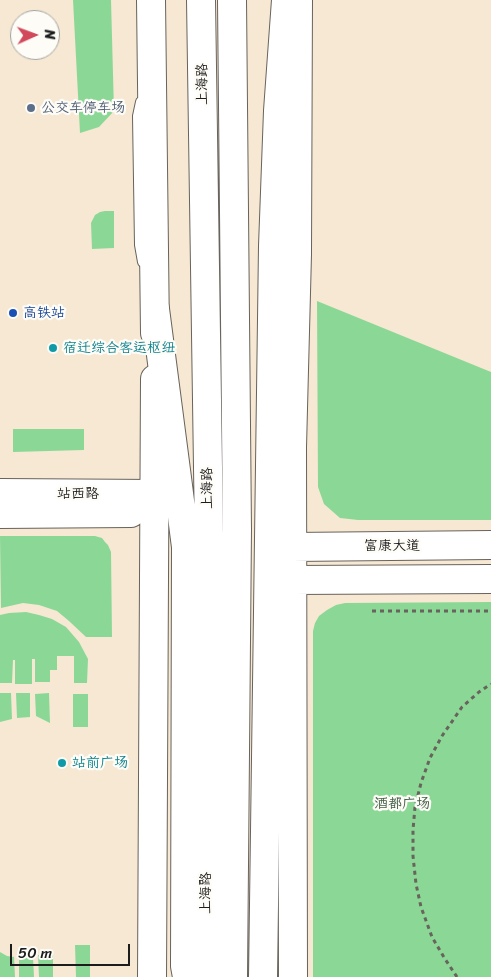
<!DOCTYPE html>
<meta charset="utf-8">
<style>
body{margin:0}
#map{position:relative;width:491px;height:977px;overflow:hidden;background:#f6e8d3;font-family:Sriracha,sans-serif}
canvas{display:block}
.north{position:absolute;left:10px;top:10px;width:50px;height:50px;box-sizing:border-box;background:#fdfcf7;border:1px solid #a3a29f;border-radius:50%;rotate:88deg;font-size:14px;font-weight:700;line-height:20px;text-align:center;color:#1c1c1c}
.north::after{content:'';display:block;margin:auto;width:18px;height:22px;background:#d1495b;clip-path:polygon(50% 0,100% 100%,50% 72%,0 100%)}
.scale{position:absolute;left:10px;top:944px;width:120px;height:22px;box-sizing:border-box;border:2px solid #1c1c1c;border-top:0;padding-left:6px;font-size:15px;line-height:18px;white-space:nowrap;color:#1c1c1c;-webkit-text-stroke:4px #fdfcf7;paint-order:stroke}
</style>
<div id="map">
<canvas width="491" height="977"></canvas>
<div class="north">N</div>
<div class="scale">50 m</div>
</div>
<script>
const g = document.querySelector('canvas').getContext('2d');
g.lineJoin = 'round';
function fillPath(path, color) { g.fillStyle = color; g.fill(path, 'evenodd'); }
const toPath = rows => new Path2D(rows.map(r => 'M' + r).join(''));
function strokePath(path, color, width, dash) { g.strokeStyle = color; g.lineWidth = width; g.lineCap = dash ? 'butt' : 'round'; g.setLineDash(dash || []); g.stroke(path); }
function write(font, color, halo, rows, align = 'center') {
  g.font = font + ' Sriracha,"LXGW WenKai TC",sans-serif'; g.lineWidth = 4.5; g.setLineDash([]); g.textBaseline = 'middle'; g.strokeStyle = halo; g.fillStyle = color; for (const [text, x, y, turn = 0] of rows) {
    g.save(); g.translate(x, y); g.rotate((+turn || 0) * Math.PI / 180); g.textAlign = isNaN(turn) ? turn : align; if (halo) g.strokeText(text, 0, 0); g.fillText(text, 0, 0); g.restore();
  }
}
const green = toPath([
 [73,0,111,0,114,111,99,127,80,133],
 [105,211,114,211,114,248,92,249,91,223,95,215,100,212],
 [317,301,491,372,491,520,358,520,340,518,324,504,318,487],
 [13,429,84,429,84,450,13,452],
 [0,536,95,536,102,538,105,542,108,545,111,552,112,637,86,637,69,621,57,611,39,605,23,603,1,608],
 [491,602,491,977,313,977,313,631,315,623,319,616,327,610,336,605,345,603],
 [26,612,39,615,52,619,66,627,79,642,88,659,87,683,74,683,74,656,57,656,57,670,50,670,50,682,35,682,35,659,32,659,32,684,15,684,15,660,13,660,12,683,0,683,0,615,9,613],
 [0,693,11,693,12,719,0,722],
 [16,693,30,693,30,717,17,718],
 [49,693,50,723,36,716,35,694],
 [73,694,88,694,88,727,73,727],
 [75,945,90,945,90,977,76,977],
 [53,951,53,977,39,977,38,955,49,954],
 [0,952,7,956,14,957,15,977,0,977],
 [19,957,27,958,33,957,34,977,19,977]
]);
const path = toPath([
 [372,611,491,611],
 [457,977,445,959,432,937,421,907,416,884,413,856,413,830,415,807,421,783,430,758,442,736,462,707,479,692,491,684]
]);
const lane = toPath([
 [141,102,138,116,140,245,143,262]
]);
const secondary = toPath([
 [151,0,155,333],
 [0,493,155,494],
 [0,514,131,513],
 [292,547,491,545],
 [292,580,491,579],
 [152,977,155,379],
 [293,977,292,447,297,254,298,0]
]);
const highway = toPath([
 [201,0,209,534,205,977],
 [232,0,237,529,233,977],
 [155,309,186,547,185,966,187,977],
 [263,977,273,246,278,111,286,0]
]);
const markers = [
 [31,108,5,"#5c6f8a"],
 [13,313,5,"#1a4fb4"],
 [53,348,5,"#0f9aa8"],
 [62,763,5,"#0f9aa8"]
];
const streetNames = [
 ["上海路",203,84,-91],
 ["上海路",208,488,-91],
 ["站西路",78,494],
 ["富康大道",392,546],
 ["上海路",206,893,-90]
];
const serviceNames = [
 ["公交车停车场",41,108]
];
const transitNames = [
 ["高铁站",23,313]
];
const cultureNames = [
 ["宿迁综合客运枢纽",63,348],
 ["站前广场",72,763]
];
const parkNames = [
 ["酒都广场",402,804]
];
fillPath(green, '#8bd896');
strokePath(lane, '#68635c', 12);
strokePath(secondary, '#68635c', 30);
strokePath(highway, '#68635c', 30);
strokePath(path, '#68635c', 3, [4, 4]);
strokePath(lane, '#fff', 10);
strokePath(secondary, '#fff', 28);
strokePath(highway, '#fff', 28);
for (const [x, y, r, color] of markers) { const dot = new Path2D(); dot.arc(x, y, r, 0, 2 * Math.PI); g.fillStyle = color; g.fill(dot); strokePath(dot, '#fdfcf7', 2); }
write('14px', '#1c1c1c', '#fdfcf7', streetNames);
write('14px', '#4e5e75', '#fdfcf7', serviceNames, 'left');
write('14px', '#164399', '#fdfcf7', transitNames, 'left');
write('14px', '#0d838f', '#fdfcf7', cultureNames, 'left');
write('14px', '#435e47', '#fdfcf7', parkNames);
</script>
